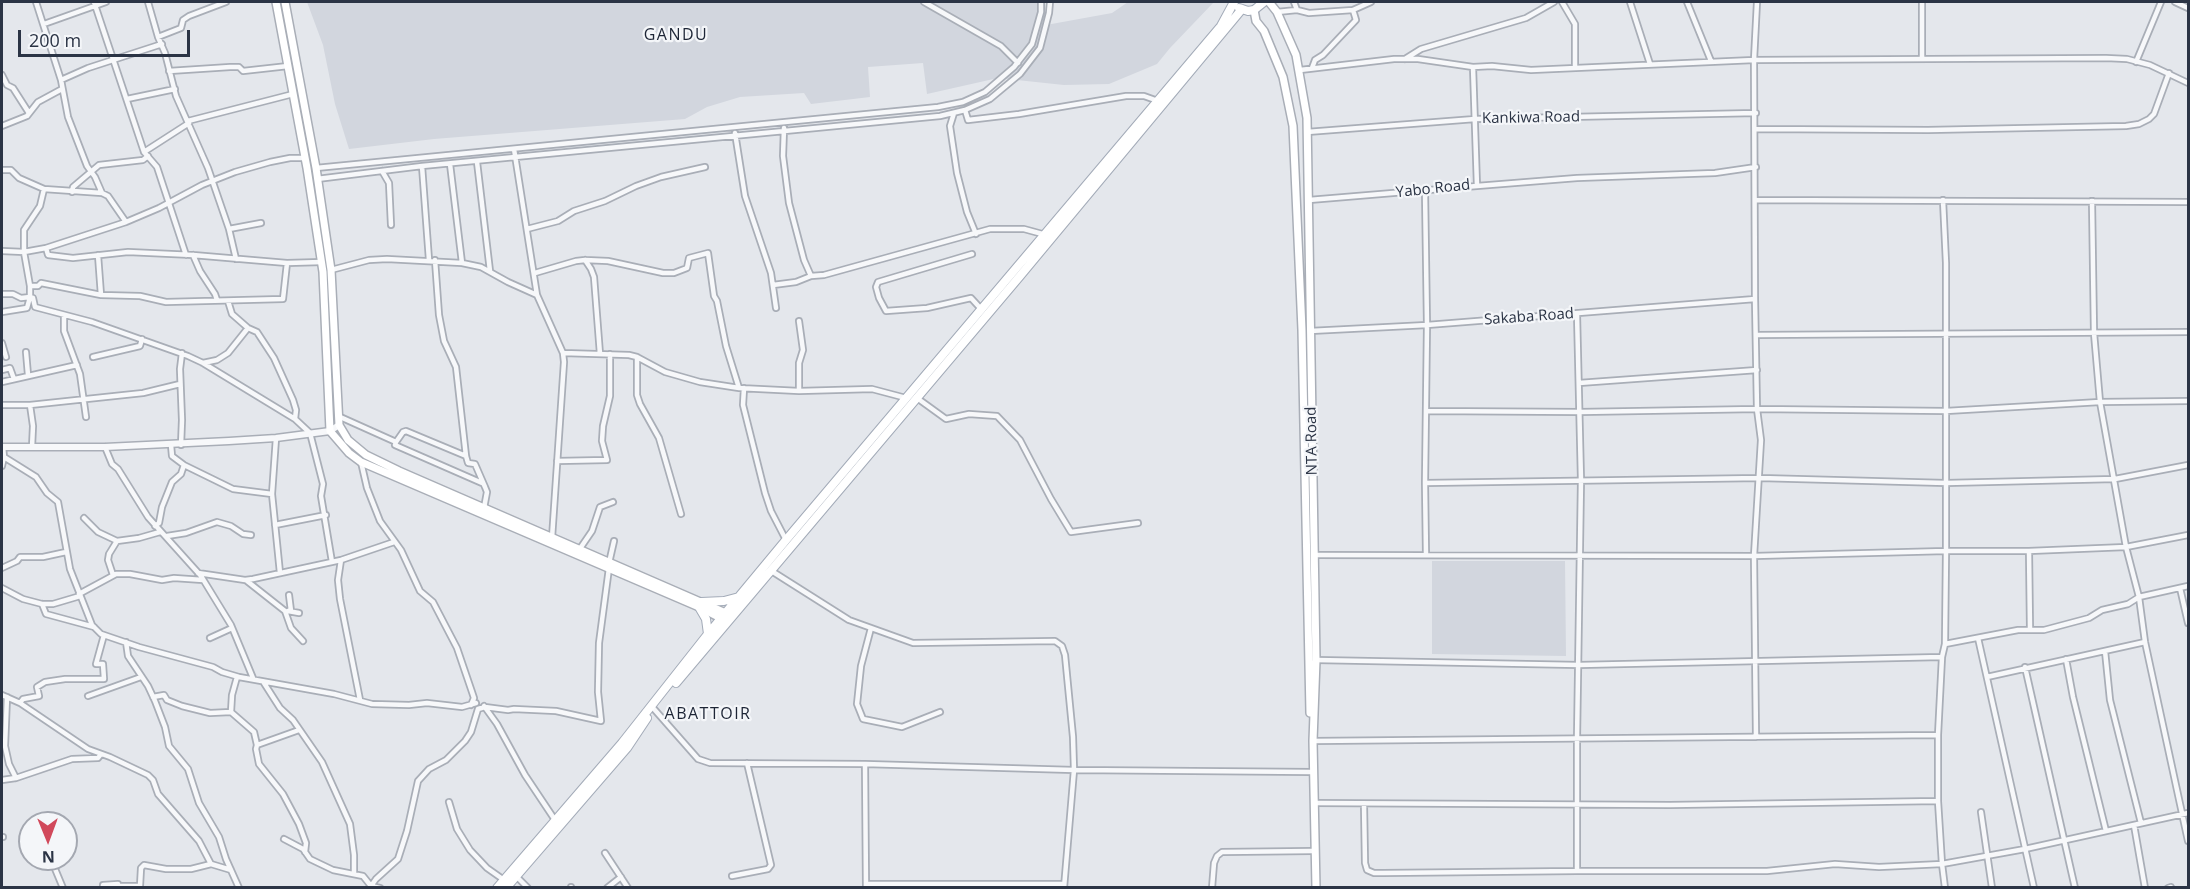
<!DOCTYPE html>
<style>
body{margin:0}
#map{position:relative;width:2190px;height:889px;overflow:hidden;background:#e4e7ec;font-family:"Open Sans",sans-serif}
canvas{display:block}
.frame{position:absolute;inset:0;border:3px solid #2b3445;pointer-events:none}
.north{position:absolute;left:18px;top:811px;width:60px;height:60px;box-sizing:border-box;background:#f4f6f9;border:2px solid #a4a8b1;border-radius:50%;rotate:179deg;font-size:16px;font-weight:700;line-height:24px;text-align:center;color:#2b3445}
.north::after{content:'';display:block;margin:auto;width:21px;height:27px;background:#d1495b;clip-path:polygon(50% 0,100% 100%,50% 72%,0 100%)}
.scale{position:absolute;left:18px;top:30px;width:172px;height:27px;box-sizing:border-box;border:3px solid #2b3445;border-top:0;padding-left:8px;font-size:18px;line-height:21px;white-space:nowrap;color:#2b3445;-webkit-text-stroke:4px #f4f6f9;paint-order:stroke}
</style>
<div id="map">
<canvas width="2190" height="889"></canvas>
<div class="frame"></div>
<div class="north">N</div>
<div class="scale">200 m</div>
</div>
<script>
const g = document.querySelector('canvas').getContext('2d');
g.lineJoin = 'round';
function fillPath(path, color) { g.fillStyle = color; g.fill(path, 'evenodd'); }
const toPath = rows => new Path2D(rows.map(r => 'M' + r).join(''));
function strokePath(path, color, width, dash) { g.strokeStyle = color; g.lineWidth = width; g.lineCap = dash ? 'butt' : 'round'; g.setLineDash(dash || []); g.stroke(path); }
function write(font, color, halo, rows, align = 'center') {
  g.font = font + ' "Open Sans",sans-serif'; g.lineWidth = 4.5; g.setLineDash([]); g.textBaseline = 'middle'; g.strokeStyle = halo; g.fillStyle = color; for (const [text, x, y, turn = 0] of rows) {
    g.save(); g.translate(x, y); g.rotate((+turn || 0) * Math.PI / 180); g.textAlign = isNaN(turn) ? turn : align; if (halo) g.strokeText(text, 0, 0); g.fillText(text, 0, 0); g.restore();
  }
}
const built = toPath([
 [307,2,1042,2,1046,25,1112,13,1128,2,1214,2,1170,48,1157,64,1109,84,1064,85,998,78,927,94,923,63,868,67,870,97,811,104,804,93,740,97,707,107,685,119,434,139,349,149,335,104,323,45],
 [1432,561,1565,561,1566,656,1432,654]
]);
const minor = toPath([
 [36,2,61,80,68,117,87,166,95,177,102,193],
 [94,2,144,152,157,167,186,255],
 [148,2,158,37,165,53,176,96,208,168,229,229,236,259],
 [924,2,1001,46,1018,63],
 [1294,2,1297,10,1309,13,1353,10,1371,2],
 [1562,2,1575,24,1575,67],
 [1630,2,1650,64],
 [1687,2,1711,61],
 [1922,2,1922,59],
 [2175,2,2188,8],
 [1277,12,1297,10],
 [44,24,106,2],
 [158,37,181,28,183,20,189,16,226,2],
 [1405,59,1421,49,1526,18,1554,2],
 [2136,62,2161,2],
 [1312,68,1315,60,1323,55,1356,20,1353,10],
 [1300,70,1394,59,1418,59,1473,67,1492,66,1531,70,1754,60,2106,58,2127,59,2150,65,2188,83],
 [169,71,230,67,239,67,243,71,288,66],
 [2,75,7,85,13,88,29,113],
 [61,80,88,68,162,44],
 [127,99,175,89],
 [965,110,968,120,1019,114,1126,96,1144,96,1158,101],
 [954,113,950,126,957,173,967,212,976,234],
 [188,121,293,94],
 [2,126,27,116,38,102,62,89],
 [784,128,783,156,789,203,804,260,811,276],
 [1756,129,1928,130,2126,126,2139,124,2149,119,2154,114,2169,73],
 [1307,132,1475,119,1756,113],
 [735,133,745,196,771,273,776,308],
 [514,149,537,295,563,353,564,362,552,538],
 [144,152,189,123],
 [477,162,490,271],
 [450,164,462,263],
 [422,166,429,260],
 [316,168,938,107,963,102,985,92,1014,67,1032,44,1041,12,1041,2],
 [2,170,11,170,19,178,44,189,102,193,108,196,126,222],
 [382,171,389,183,391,225],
 [317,179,422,166,940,116,965,110,990,99,1020,74,1040,48,1049,13,1050,2],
 [1477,186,1577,178,1715,173,1756,167],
 [44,189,40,206,24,230,24,252,46,248,48,255,73,258,128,252,193,255,287,263,322,262],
 [1425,191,1427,325,1425,483,1760,478,1946,483,2115,479,2188,465],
 [72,192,73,187,99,165,143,160,148,156],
 [1309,200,1477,186,1473,67],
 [1756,200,2188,202],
 [1943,200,1946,263,1946,551,1945,644,1942,657,1938,735,1938,801,1942,864,1945,888],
 [2092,201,2094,333,2100,402,2126,547,2139,597,2145,642,2188,841],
 [229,229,261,223],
 [527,229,558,221,574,211,605,201,636,186,661,177,705,167],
 [46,248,126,222,159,208,202,185,235,172,270,162,290,158,305,158],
 [2,251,24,252,30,286,30,297,33,298,35,307,92,322,188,356,203,363,295,419,310,433,323,484,321,496,332,562],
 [972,254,878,282,876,287,879,298,886,311,927,308,971,298,982,310],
 [98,255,101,295],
 [193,255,200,271,215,294,217,300],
 [435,260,439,315,444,341,456,367,466,456,468,463,475,464,485,487,487,492,484,508],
 [585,260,591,269,594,277,600,354],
 [331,270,369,260,387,259,462,263,481,267,508,282,537,295],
 [535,273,576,261,585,260,608,261,663,273,674,273,687,268,689,258,708,253,714,296,717,301,726,346,739,388],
 [773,285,796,282,811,276,824,275,990,229,1024,229,1046,235],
 [30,286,38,286,41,283,101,295,140,296,166,302,283,299,287,263],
 [2,294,13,294,21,298,30,297,27,308,2,312],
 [228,301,232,314,248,328,257,332,274,358,293,400,296,410,295,419],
 [64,315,64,331,80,374,86,417],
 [1310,331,1427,325,1755,299],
 [1757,335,2188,332],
 [2,343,6,357],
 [26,352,28,375],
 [563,353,629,355,637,357,665,372,700,382,739,388,799,391,872,389,906,398],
 [93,357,140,346,142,339],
 [637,357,637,395,640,404,659,438,681,514],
 [203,363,217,360,228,353,248,328],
 [2,370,10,368,14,379],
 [2,382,77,365],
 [1579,383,1757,370],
 [744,388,743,405,765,493,771,511,786,540],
 [799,391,799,363,803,350,799,321],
 [917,398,946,419,969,414,997,416,1020,440,1051,499,1071,532,1138,523],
 [2,405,30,405,143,393,180,384],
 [30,405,33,426,32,447],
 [1426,411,1580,412,1757,409,1946,411,2100,402,2188,401],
 [338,416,396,442,395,445,482,483],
 [276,438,272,494,280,573],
 [396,442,403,432,406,431,466,456],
 [171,445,172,456,184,465,233,489,272,494],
 [181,445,182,420,180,369,182,353],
 [3,447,4,457,36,477,47,493,58,502,70,569,92,625,101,634,139,647,213,667,222,672,239,677,334,694,372,704,409,705,427,703,462,707,476,703],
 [105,447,112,464,118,469,148,517,201,576,231,625,253,678],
 [557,461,607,460,602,441,603,426,610,396,610,354],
 [361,462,367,488,380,521,401,550,420,591,433,602,457,648,472,692,474,698,471,705],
 [2,466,4,457],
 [1425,483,1426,555],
 [84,518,98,532,117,541],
 [275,525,326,515],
 [155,526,159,523,162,507,172,482,181,474,184,465],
 [167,536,186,533,217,522,231,526,243,534,251,535],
 [579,550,592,531,600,507,613,502],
 [2029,551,2030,629],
 [1314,555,1754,556,1946,551,2029,551,2126,547,2188,535],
 [341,560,338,580,340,599,360,700],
 [609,563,614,541],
 [2,568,17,561,20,557,43,557,66,552],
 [770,570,849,620,913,643,1055,641,1062,646,1065,655,1073,737,1074,770,1064,888],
 [198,573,245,580,253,579,341,560,394,542],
 [113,575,108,560,109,554,117,541,139,538,160,532],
 [247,581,285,611,291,628,303,641],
 [2,588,23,599,42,604,53,604,80,596],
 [2180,588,2188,623],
 [79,594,116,574,130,574,162,580,174,578,203,580],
 [289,595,291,611],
 [42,604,46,614,94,627],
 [288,611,299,613],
 [871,628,861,666,857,704,863,719,902,727,940,712],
 [210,638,232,628],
 [1978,638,2034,888],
 [126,642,128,656,148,686,155,701,165,727,169,746,188,769,199,803,219,837,226,859,239,888],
 [1945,644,2018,630,2044,630,2089,618,2102,610,2128,604,2139,597,2188,586],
 [2105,651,2110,700,2141,823],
 [2066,659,2073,697,2106,831],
 [1316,660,1579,665,1942,657],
 [2025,667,2075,888],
 [1987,677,2145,642],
 [264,683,280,708,293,720,322,762,350,824,354,855,354,873],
 [2,695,20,703,88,749,110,757,148,775,153,780,158,794,199,841,211,864],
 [88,696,141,677],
 [7,697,5,746,9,764,16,778],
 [153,697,164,695,167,700,182,706,210,713,231,712,254,732,257,745],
 [20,703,23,699,39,696,37,687,45,682,65,679,104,679,103,664,96,664,104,635],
 [484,706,497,724,525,775,555,820],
 [654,709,698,759,710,763,865,764,1074,770,1311,772],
 [231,712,232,695,237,677],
 [299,730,257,745,256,749,259,764,283,794,299,824,306,843,305,852],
 [1756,737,1754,556,1761,440,1757,409,1755,299,1754,60,1757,2],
 [1313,741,1938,735],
 [865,764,866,888],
 [2,780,16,778,72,759,98,758,101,754],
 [449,802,457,829,470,850,487,868,504,880],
 [1314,803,1670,805,1938,801],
 [1364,804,1365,863,1367,870,1374,873,1383,873,1577,871,1767,871,1835,864,1879,867,1942,864,2025,849,2188,813],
 [1981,812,1992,888],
 [2134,825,2145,888],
 [2,837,3,837],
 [284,839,303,849,310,859,333,870,363,876,371,886,380,888],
 [605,853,628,888],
 [53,864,63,888],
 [1577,871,1577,739,1581,480,1577,314],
 [732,876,768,869,771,865,747,763],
 [517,877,528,888],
 [866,884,1064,884],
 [371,886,376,879,398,859,407,831,418,781,429,769,446,760,465,741,471,732,478,709,485,707,508,710,514,709,556,711,601,721,598,692,599,643,609,568],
 [571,887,571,888],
 [103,888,103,885,118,884,118,886,140,886,141,868,144,865,166,869,191,869,211,864,231,870],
 [607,888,621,877],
 [1212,888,1214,863,1217,856,1222,852,1312,851],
 [2168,888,2171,887]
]);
const tertiary = toPath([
 [2,447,105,447,229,441,276,438,330,431,339,425]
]);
const secondary = toPath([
 [276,2,307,168,323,272,330,431,349,453,361,462,699,607,726,621],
 [285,2,316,168,331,270,339,425,348,440,366,455,399,471,728,614],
 [1269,2,1277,12,1296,55,1307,118,1316,660,1313,741,1316,888],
 [1254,10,1256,21,1264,31,1283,77,1293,126,1302,330,1310,713]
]);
const primary = toPath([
 [1239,8,1248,11,1254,10,1264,2],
 [701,602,724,601,739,597],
 [699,607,706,619,708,634],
 [676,683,1020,276,1242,9],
 [497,888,622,743,708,634,786,540,1221,26,1234,2],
 [506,888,627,748,647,718]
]);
const streetNames = [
 ["Kankiwa Road",1531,118,-1],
 ["Yabo Road",1433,189,-6],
 ["Sakaba Road",1529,317,-4],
 ["NTA Road",1312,441,-91]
];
const neighbourhoodNames = [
 ["GANDU",676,35],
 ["ABATTOIR",708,714]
];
fillPath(built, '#d2d6de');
strokePath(minor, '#a9aeb7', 8);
strokePath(tertiary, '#a9aeb7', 9);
strokePath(secondary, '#a9aeb7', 10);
strokePath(primary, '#a3abb8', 10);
strokePath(minor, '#f7f8fa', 4.5);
strokePath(tertiary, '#f7f8fa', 6);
strokePath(secondary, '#fff', 7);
strokePath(primary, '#fff', 8);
write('15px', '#2b3445', '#f4f6f9', streetNames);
g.letterSpacing = '1.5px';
write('16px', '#1d2536', '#f4f6f9', neighbourhoodNames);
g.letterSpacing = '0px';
</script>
